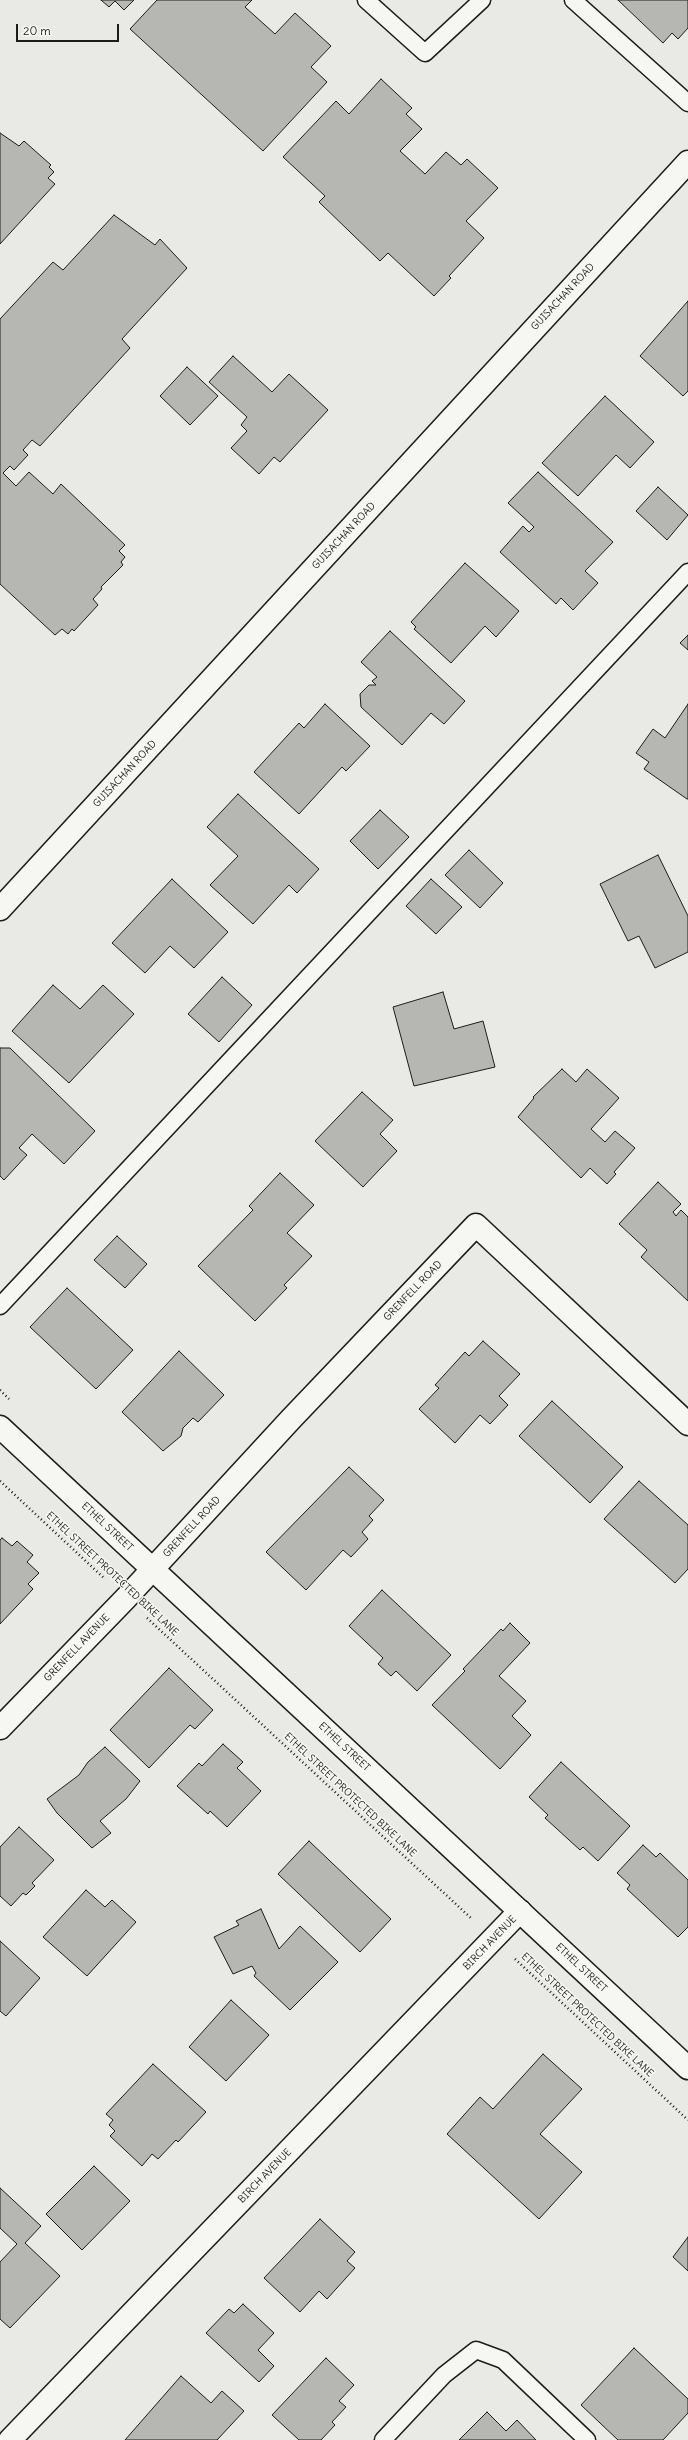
<!DOCTYPE html>
<style>
body{margin:0}
#map{position:relative;width:688px;height:2440px;overflow:hidden;background:#e9e9e5;font-family:Delius,sans-serif}
canvas{display:block}
.scale{position:absolute;left:16px;top:24px;width:103px;height:18px;box-sizing:border-box;border:2px solid #1c1c1c;border-top:0;padding-left:5px;font-size:12px;line-height:14px;white-space:nowrap;color:#1c1c1c;-webkit-text-stroke:3px #f6f6f2;paint-order:stroke}
</style>
<div id="map">
<canvas width="688" height="2440"></canvas>
<div class="scale">20 m</div>
</div>
<script>
const g = document.querySelector('canvas').getContext('2d');
g.lineJoin = 'round';
function fillPath(path, color) { g.fillStyle = color; g.fill(path, 'evenodd'); }
const toPath = rows => new Path2D(rows.map(r => 'M' + r).join(''));
function strokePath(path, color, width, dash) { g.strokeStyle = color; g.lineWidth = width; g.lineCap = dash ? 'butt' : 'round'; g.setLineDash(dash || []); g.stroke(path); }
function write(font, color, halo, rows, align = 'center') {
  g.font = font + ' Delius,sans-serif'; g.lineWidth = 3; g.setLineDash([]); g.textBaseline = 'middle'; g.strokeStyle = halo; g.fillStyle = color; for (const [text, x, y, turn = 0] of rows) {
    g.save(); g.translate(x, y); g.rotate((+turn || 0) * Math.PI / 180); g.textAlign = isNaN(turn) ? turn : align; if (halo) g.strokeText(text, 0, 0); g.fillText(text, 0, 0); g.restore();
  }
}
const building = toPath([
 [101,0,134,0,124,10,115,1,109,7,101,0],
 [157,0,252,0,245,7,275,34,295,13,331,46,311,67,327,82,263,151,130,29,157,0],
 [618,0,688,0,688,28,678,39,672,33,663,43,618,0],
 [381,79,412,108,406,114,422,129,400,151,425,174,446,152,461,165,467,159,498,188,466,221,484,238,449,276,451,278,434,296,388,253,380,261,319,202,325,196,283,157,336,101,349,114,381,79],
 [0,133,19,146,24,141,51,165,49,167,54,172,48,178,55,184,0,244,0,133],
 [114,215,155,245,160,239,187,268,122,339,130,348,40,446,32,440,23,450,28,455,14,470,10,466,3,473,16,486,29,472,53,494,61,484,125,545,119,551,125,557,121,562,123,565,101,587,102,589,93,599,98,605,74,631,72,629,68,634,62,629,55,635,0,584,0,319,53,262,63,270,114,215],
 [688,301,688,391,683,396,640,356,688,301],
 [233,356,272,392,289,374,328,410,280,462,274,457,259,474,231,448,247,431,241,425,247,417,209,382,233,356],
 [187,367,218,396,190,425,160,396,187,367],
 [605,396,654,442,630,468,616,455,578,496,542,463,605,396],
 [538,472,613,542,585,571,598,583,573,610,561,598,556,604,500,552,523,526,529,532,534,527,508,503,538,472],
 [658,487,688,515,667,540,636,511,658,487],
 [465,563,519,611,496,637,485,626,451,663,414,629,416,627,411,622,465,563],
 [390,631,465,701,444,724,431,713,402,745,361,707,360,694,369,685,376,685,372,681,377,677,361,662,390,631],
 [688,635,688,650,680,643,688,635],
 [325,704,370,746,346,771,342,767,299,814,254,772,299,723,304,728,325,704],
 [688,704,688,799,687,799,644,769,649,762,636,753,653,729,665,738,688,704],
 [238,794,319,869,297,893,289,885,253,924,210,885,238,856,207,827,238,794],
 [380,810,409,837,378,869,350,841,380,810],
 [469,850,503,883,480,908,445,875,469,850],
 [658,855,688,916,688,952,655,968,639,936,628,941,600,884,658,855],
 [172,879,228,932,194,968,170,946,145,973,112,943,172,879],
 [431,879,462,907,436,934,406,906,431,879],
 [222,977,252,1005,219,1042,188,1014,222,977],
 [53,985,80,1009,103,985,134,1014,69,1083,12,1031,53,985],
 [443,992,454,1029,483,1021,495,1067,414,1086,393,1007,443,992],
 [0,1048,10,1048,95,1131,64,1164,32,1134,19,1148,27,1155,4,1180,0,1176,0,1048],
 [562,1069,576,1082,587,1069,619,1098,591,1129,605,1142,615,1131,635,1148,614,1172,616,1174,607,1184,590,1168,581,1178,518,1117,534,1098,533,1097,562,1069],
 [362,1092,393,1120,380,1134,397,1151,363,1187,315,1141,362,1092],
 [280,1173,314,1205,287,1233,312,1256,284,1285,287,1288,255,1321,198,1266,253,1210,249,1206,280,1173],
 [658,1182,681,1204,673,1212,676,1216,681,1210,688,1217,688,1301,641,1257,647,1250,619,1224,658,1182],
 [117,1236,147,1264,125,1288,94,1260,117,1236],
 [67,1288,133,1350,96,1389,30,1327,67,1288],
 [483,1341,520,1374,499,1396,508,1405,490,1424,480,1415,455,1443,419,1409,439,1388,435,1385,465,1352,469,1356,483,1341],
 [179,1351,224,1395,198,1422,193,1418,183,1428,181,1436,163,1451,122,1412,179,1351],
 [552,1401,623,1467,590,1503,519,1436,552,1401],
 [349,1467,384,1500,369,1516,373,1520,362,1532,368,1539,351,1557,343,1550,306,1590,266,1552,349,1467],
 [639,1481,688,1525,688,1569,675,1583,604,1519,639,1481],
 [2,1538,12,1546,17,1541,33,1555,27,1562,39,1573,28,1584,33,1589,0,1624,0,1540,2,1538],
 [382,1590,451,1655,417,1691,396,1671,391,1676,378,1664,383,1658,349,1626,382,1590],
 [510,1623,530,1643,499,1676,526,1701,512,1716,531,1735,500,1769,432,1705,465,1671,463,1669,501,1629,503,1631,510,1623],
 [169,1668,213,1710,195,1729,190,1725,149,1768,110,1730,169,1668],
 [223,1744,243,1762,237,1768,261,1791,227,1827,210,1811,208,1814,177,1786,199,1763,202,1766,223,1744],
 [105,1747,140,1781,126,1799,100,1821,111,1833,92,1848,57,1813,47,1799,79,1775,88,1762,105,1747],
 [561,1762,630,1826,598,1861,583,1847,580,1850,545,1818,548,1815,529,1797,561,1762],
 [19,1827,54,1860,32,1883,35,1886,26,1895,23,1893,11,1906,0,1896,0,1847,19,1827],
 [309,1841,391,1919,360,1952,278,1874,309,1841],
 [643,1845,656,1857,660,1853,688,1880,688,1927,678,1937,627,1889,630,1885,617,1873,643,1845],
 [86,1890,105,1907,112,1900,136,1922,87,1976,43,1937,86,1890],
 [261,1909,279,1949,300,1926,338,1962,290,2010,254,1976,256,1973,252,1966,233,1974,214,1937,239,1925,236,1921,261,1909],
 [0,1941,40,1978,6,2016,0,2011,0,1941],
 [231,2000,269,2035,226,2081,189,2047,231,2000],
 [543,2054,582,2089,540,2134,582,2172,539,2219,447,2134,480,2097,493,2109,543,2054],
 [153,2064,206,2112,178,2142,176,2140,158,2159,152,2154,142,2166,110,2136,115,2131,109,2125,113,2120,106,2114,153,2064],
 [94,2166,130,2201,82,2250,46,2214,94,2166],
 [0,2188,41,2226,25,2243,60,2276,10,2328,0,2319,0,2262,17,2244,0,2228,0,2188],
 [320,2219,355,2252,347,2261,355,2268,327,2299,319,2291,300,2312,264,2278,320,2219],
 [688,2237,688,2271,673,2257,688,2237],
 [243,2304,274,2333,258,2350,274,2366,259,2382,206,2333,229,2309,234,2313,243,2304],
 [634,2348,688,2399,688,2413,663,2440,618,2440,581,2405,634,2348],
 [326,2358,354,2385,339,2401,346,2407,332,2422,335,2425,321,2440,299,2440,272,2415,326,2358],
 [181,2376,211,2403,222,2391,244,2411,217,2440,125,2440,181,2376],
 [487,2412,506,2431,517,2420,536,2440,459,2440,487,2412]
]);
const path = toPath([
 [0,1390,9,1399],
 [0,1481,105,1579],
 [147,1618,472,1919],
 [515,1959,688,2120]
]);
const service = toPath([
 [366,0,425,53,482,0],
 [573,0,688,103],
 [0,1306,688,572],
 [383,2440,444,2375,476,2350,503,2360,587,2440]
]);
const minor = toPath([
 [0,1728,126,1598,291,1419,476,1225,688,1424],
 [10,2440,520,1911]
]);
const tertiary = toPath([
 [0,909,688,162],
 [0,1427,688,2068]
]);
const streetNames = [
 ["GUISACHAN ROAD",563,297,-47],
 ["GUISACHAN ROAD",344,536,-47],
 ["GUISACHAN ROAD",125,774,-47],
 ["GRENFELL ROAD",413,1291,-46],
 ["ETHEL STREET",107,1527,43],
 ["GRENFELL ROAD",192,1527,-47],
 ["ETHEL STREET PROTECTED BIKE LANE",112,1574,43],
 ["GRENFELL AVENUE",77,1648,-46],
 ["ETHEL STREET",344,1747,43],
 ["ETHEL STREET PROTECTED BIKE LANE",350,1795,43],
 ["BIRCH AVENUE",490,1943,-46],
 ["ETHEL STREET",581,1968,43],
 ["ETHEL STREET PROTECTED BIKE LANE",587,2015,43],
 ["BIRCH AVENUE",265,2176,-46]
];
fillPath(building, '#b6b6b3');
strokePath(building, '#1c1c1c', 1);
strokePath(service, '#1c1c1c', 19);
strokePath(minor, '#1c1c1c', 25);
strokePath(tertiary, '#1c1c1c', 25);
strokePath(path, '#1c1c1c', 2.5, [1, 3]);
strokePath(service, '#f6f6f2', 16);
strokePath(minor, '#f6f6f2', 22);
strokePath(tertiary, '#f6f6f2', 22);
write('10px', '#1c1c1c', '#f6f6f2', streetNames);
</script>
